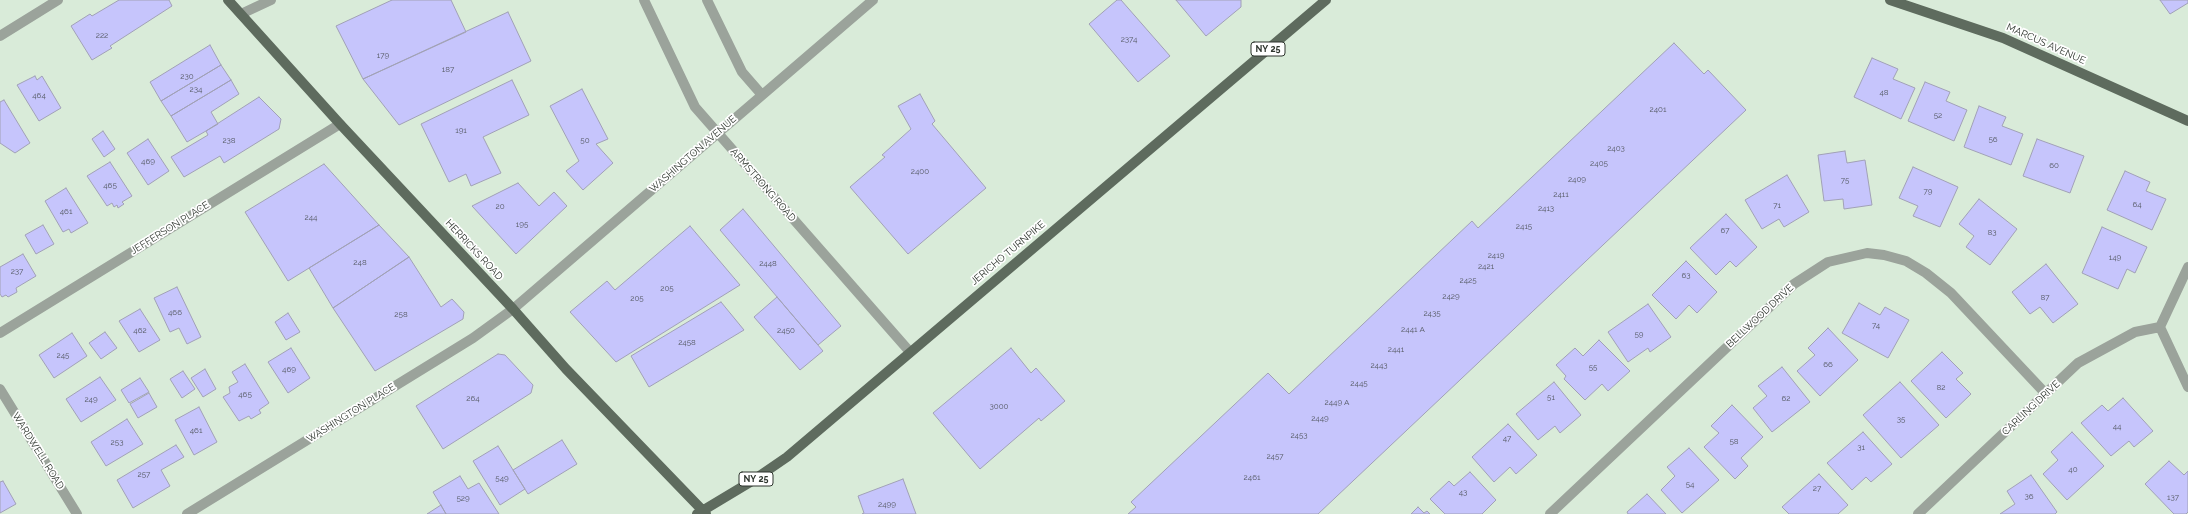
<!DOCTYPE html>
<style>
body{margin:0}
canvas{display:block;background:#d9ebd9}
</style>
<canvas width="2188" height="514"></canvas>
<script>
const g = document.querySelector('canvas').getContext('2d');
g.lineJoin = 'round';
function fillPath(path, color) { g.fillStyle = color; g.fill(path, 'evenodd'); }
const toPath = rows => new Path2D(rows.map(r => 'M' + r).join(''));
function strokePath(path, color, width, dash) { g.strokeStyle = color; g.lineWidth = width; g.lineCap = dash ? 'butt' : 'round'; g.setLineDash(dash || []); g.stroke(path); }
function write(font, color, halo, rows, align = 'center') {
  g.font = font + ' Raleway,sans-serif'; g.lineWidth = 3.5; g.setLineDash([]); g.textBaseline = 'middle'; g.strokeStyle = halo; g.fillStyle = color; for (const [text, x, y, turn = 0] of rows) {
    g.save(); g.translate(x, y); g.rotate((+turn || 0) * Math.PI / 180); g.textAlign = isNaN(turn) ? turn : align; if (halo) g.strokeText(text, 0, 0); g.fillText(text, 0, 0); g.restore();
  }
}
const building = toPath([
 [119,0,169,0,172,6,110,46,112,48,92,60,71,26,90,14,92,16,119,0],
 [392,0,451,0,466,32,363,79,336,26,392,0],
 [1117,0,1121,0,1170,56,1138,82,1089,24,1117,0],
 [1176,0,1241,0,1241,7,1206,36,1176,0],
 [2160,0,2188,0,2188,3,2170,14,2160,0],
 [508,12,531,61,399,125,363,79,508,12],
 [1674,43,1704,74,1708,70,1746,110,1318,514,1128,514,1136,507,1131,502,1268,373,1289,394,1472,221,1478,228,1674,43],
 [210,45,221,65,161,101,150,82,210,45],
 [1872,58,1898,69,1893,79,1915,88,1901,119,1854,97,1872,58],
 [221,65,231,80,171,116,161,101,221,65],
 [35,76,37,80,42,76,61,108,39,121,17,85,35,76],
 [231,80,239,94,211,112,218,124,187,142,171,116,231,80],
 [512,80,529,115,483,137,501,173,471,186,466,174,449,182,421,124,512,80],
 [1925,82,1950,92,1946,101,1967,110,1954,141,1908,121,1925,82],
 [582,89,608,139,596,144,613,163,583,190,566,171,579,161,550,106,582,89],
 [920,94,935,121,932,124,986,188,908,254,850,187,885,157,882,155,911,129,898,106,920,94],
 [259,97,281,119,279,129,224,163,220,156,184,177,171,157,208,135,206,131,259,97],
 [4,100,30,143,15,153,0,143,0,102,4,100],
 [1979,106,2006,117,2002,126,2023,134,2011,165,1964,147,1979,106],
 [103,131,115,149,104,157,92,139,103,131],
 [148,139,169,171,148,185,127,153,148,139],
 [2037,139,2084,156,2070,193,2023,176,2037,139],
 [1845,151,1847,163,1865,160,1872,205,1844,209,1843,199,1824,201,1818,155,1845,151],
 [110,162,132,196,122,202,124,204,118,208,117,205,114,207,112,203,107,206,87,176,110,162],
 [324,164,379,225,288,281,245,212,324,164],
 [1913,167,1958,187,1940,227,1913,216,1918,206,1899,198,1913,167],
 [2125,171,2150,182,2146,191,2166,199,2152,230,2107,210,2125,171],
 [1787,175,1809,212,1784,227,1779,219,1762,229,1745,200,1787,175],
 [518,183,539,206,554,192,567,206,516,254,472,206,518,183],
 [66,188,88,223,71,233,69,229,63,232,45,201,66,188],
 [1979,199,2017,229,1990,265,1966,247,1974,236,1959,224,1979,199],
 [743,209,841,326,818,345,720,230,743,209],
 [1726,214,1757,247,1736,267,1730,261,1716,275,1690,248,1726,214],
 [43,225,54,244,36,254,25,235,43,225],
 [379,225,409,257,333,308,309,268,379,225],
 [690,226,740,285,616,362,570,312,607,281,615,290,690,226],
 [2102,227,2147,247,2135,273,2127,269,2118,289,2082,273,2102,227],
 [23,254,36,276,16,288,17,292,8,297,6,295,2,297,0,294,0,267,23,254],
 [409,257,441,307,452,299,464,312,463,319,375,371,333,308,409,257],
 [1686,261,1717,292,1697,313,1689,305,1676,319,1652,295,1686,261],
 [2046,264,2078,304,2053,323,2040,307,2030,314,2012,292,2046,264],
 [177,287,201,337,187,344,179,328,170,332,154,298,177,287],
 [777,297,823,351,800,370,754,317,777,297],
 [721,302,744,330,649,387,631,356,721,302],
 [1859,303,1880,315,1885,307,1909,320,1888,358,1842,333,1859,303],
 [1648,304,1671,337,1650,352,1648,348,1628,362,1608,332,1648,304],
 [140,309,160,340,139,352,119,321,140,309],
 [288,313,300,332,286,340,275,322,288,313],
 [1828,328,1858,360,1820,396,1797,371,1815,355,1808,348,1828,328],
 [105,332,117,348,101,359,89,343,105,332],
 [72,333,87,356,54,378,39,355,72,333],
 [1599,340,1630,371,1608,391,1602,384,1585,400,1564,379,1566,376,1556,365,1575,348,1583,356,1599,340],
 [291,348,310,378,288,393,268,362,291,348],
 [1011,348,1031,373,1036,368,1065,401,1041,421,1039,418,980,469,933,413,1011,348],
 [1942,352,1963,373,1956,379,1971,394,1946,418,1911,381,1942,352],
 [498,354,505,355,533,385,531,393,443,449,416,406,498,354],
 [245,364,269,403,259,410,261,413,251,419,249,416,239,421,223,397,230,393,229,387,238,382,232,372,245,364],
 [1782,367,1810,402,1772,432,1753,408,1767,396,1758,386,1782,367],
 [205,369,216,389,203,397,191,378,205,369],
 [183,371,195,389,182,398,170,379,183,371],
 [100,377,116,400,81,422,66,399,100,377],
 [140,378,149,392,129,403,121,390,140,378],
 [1554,382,1581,415,1560,433,1555,426,1538,440,1516,414,1554,382],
 [1900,382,1939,425,1901,458,1863,415,1900,382],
 [149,393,157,407,138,418,130,404,149,393],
 [2123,398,2153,431,2134,447,2129,441,2111,456,2081,423,2102,405,2108,411,2123,398],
 [1732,405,1763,437,1741,458,1748,466,1735,479,1704,447,1719,433,1711,426,1732,405],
 [199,407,217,442,194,455,175,420,199,407],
 [127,419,143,444,106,466,91,442,127,419],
 [1508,424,1537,455,1516,474,1510,467,1494,482,1472,457,1508,424],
 [1863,432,1892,464,1871,482,1866,477,1852,490,1827,463,1863,432],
 [2072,432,2104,466,2067,500,2043,474,2058,460,2051,452,2072,432],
 [562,440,577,464,528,494,513,470,562,440],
 [176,445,184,457,161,470,170,486,133,508,117,480,176,445],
 [498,446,525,489,500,505,473,461,498,446],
 [1689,448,1719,480,1682,513,1661,490,1675,476,1667,467,1689,448],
 [2169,461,2184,475,2188,471,2188,512,2186,514,2174,514,2145,484,2169,461],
 [1470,472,1496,500,1482,514,1445,514,1430,499,1449,481,1454,486,1470,472],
 [1819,474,1848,505,1838,514,1789,514,1782,507,1819,474],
 [2031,475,2057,512,2055,514,2000,514,2015,504,2007,491,2031,475],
 [460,476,468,489,479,483,499,514,446,514,433,492,460,476],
 [903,479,916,514,862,514,864,513,858,496,903,479],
 [3,481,16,504,0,513,0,482,3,481],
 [1647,494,1666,514,1628,514,1627,512,1647,494],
 [441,505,446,514,427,514,441,505],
 [1418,507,1424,513,1427,511,1430,514,1411,514,1418,507]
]);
const minor = toPath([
 [644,0,695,107,910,352],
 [707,0,742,72,762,95],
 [241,14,271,0],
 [0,36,58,0],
 [2188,267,2160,327,2188,387],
 [0,333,340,124],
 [0,389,77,514],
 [187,514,473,338,513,309,873,0],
 [1550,514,1794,284,1828,262,1867,253,1884,255,1906,261,1926,273,1951,293,2046,394],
 [1918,514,2078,363,2135,332,2160,327]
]);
const major = toPath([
 [228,0,340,124,513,309,566,369,706,514],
 [1890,0,2003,38,2188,121],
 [697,514,752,481,787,457,1326,0]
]);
const numberNames = [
 ["222",102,36],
 ["2374",1129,40],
 ["179",383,56],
 ["187",448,70],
 ["230",187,77],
 ["234",196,90],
 ["48",1884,93],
 ["464",39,96],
 ["2401",1658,110],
 ["52",1938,116],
 ["191",461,131],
 ["56",1993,140],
 ["238",229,141],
 ["50",585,141],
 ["2403",1616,149],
 ["469",148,162],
 ["2405",1599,164],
 ["60",2054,166],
 ["2400",920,172],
 ["2409",1577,180],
 ["75",1845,181],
 ["465",110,186],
 ["79",1928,192],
 ["2411",1561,195],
 ["64",2137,205],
 ["71",1777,206],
 ["20",500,207],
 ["2413",1546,209],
 ["461",66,212],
 ["244",311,218],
 ["195",522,225],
 ["2415",1524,227],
 ["67",1725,231],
 ["83",1992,233],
 ["2419",1496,256],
 ["149",2115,258],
 ["248",360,263],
 ["2448",768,264],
 ["2421",1486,267],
 ["237",17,272],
 ["63",1686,276],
 ["2425",1468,281],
 ["205",667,289],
 ["2429",1451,297],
 ["87",2045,298],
 ["205",637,299],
 ["466",175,313],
 ["2435",1432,314],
 ["258",401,315],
 ["74",1876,326],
 ["2441 A",1413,330],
 ["462",140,331],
 ["2450",786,331],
 ["59",1639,335],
 ["2458",687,343],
 ["2441",1396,350],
 ["245",63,356],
 ["66",1828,365],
 ["2443",1379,366],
 ["55",1593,368],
 ["469",289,370],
 ["2445",1359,384],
 ["82",1941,388],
 ["465",245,395],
 ["51",1551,398],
 ["264",473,399],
 ["62",1786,399],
 ["249",91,400],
 ["2449 A",1337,403],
 ["3000",999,407],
 ["2449",1320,419],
 ["35",1901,420],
 ["44",2117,427],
 ["461",196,431],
 ["2453",1299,436],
 ["47",1507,439],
 ["58",1734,442],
 ["253",117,443],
 ["31",1861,448],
 ["2457",1275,457],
 ["40",2073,470],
 ["257",144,475],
 ["2461",1252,478],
 ["549",502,479],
 ["54",1690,485],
 ["27",1817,489],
 ["43",1463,493],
 ["36",2029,497],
 ["137",2173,498],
 ["529",463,499],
 ["2499",887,505]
];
const shields = [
 [1268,49,34],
 [756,479,34]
];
const shieldNames = [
 ["NY 25",1268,49],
 ["NY 25",756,479]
];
const streetNames = [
 ["MARCUS AVENUE",2046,44,24],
 ["WASHINGTON AVENUE",693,154,-41],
 ["ARMSTRONG ROAD",763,185,49],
 ["JEFFERSON PLACE",170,228,-32],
 ["HERRICKS ROAD",474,250,47],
 ["JERICHO TURNPIKE",1008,253,-40],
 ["BELLWOOD DRIVE",1760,316,-43],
 ["CARLING DRIVE",2031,408,-43],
 ["WASHINGTON PLACE",351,413,-32],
 ["WARDWELL ROAD",38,451,58]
];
fillPath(building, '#c6c5fc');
strokePath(building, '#a1a1b6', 1);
strokePath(minor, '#9ba39b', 10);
strokePath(major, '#5e6b5e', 10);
write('8px', '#545962', null, numberNames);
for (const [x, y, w] of shields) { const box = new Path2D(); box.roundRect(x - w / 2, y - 7, w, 14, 3); g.fillStyle = '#fff'; g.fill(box); strokePath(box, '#2e352e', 1); }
write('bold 9px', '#2e352e', null, shieldNames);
write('10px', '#2e352e', '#fff', streetNames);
</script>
